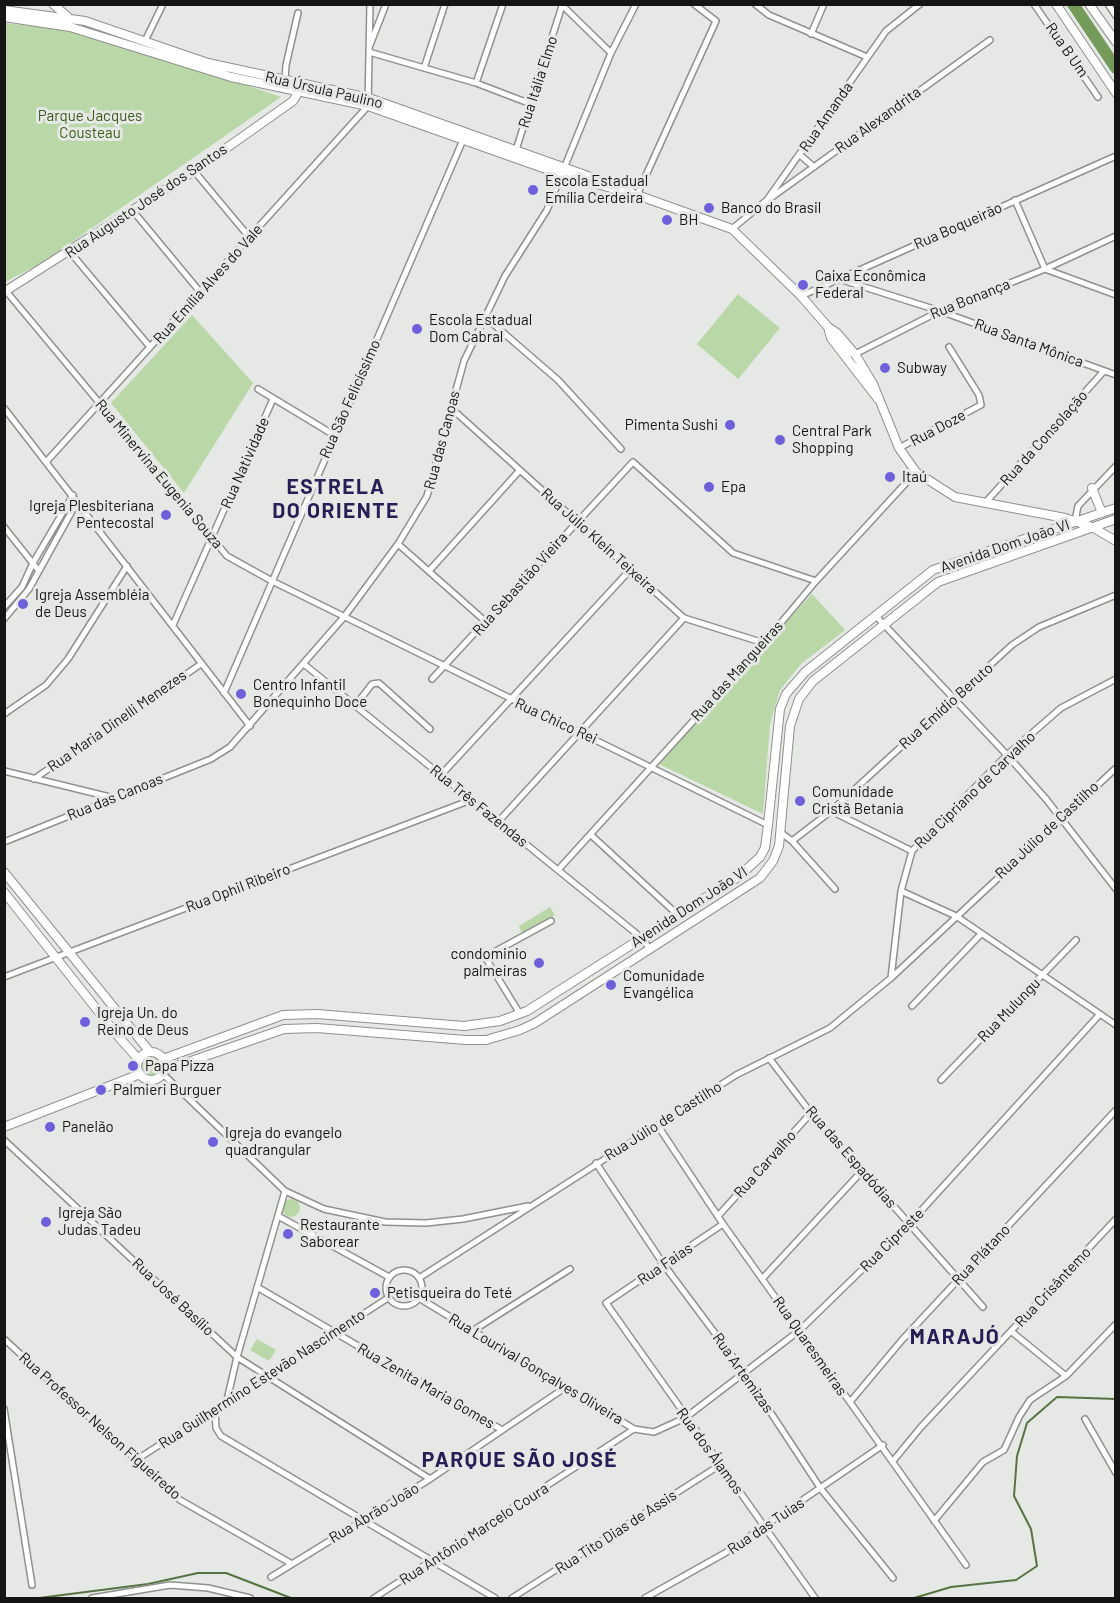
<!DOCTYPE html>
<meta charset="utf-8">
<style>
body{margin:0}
#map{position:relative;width:1120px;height:1603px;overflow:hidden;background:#e5e8e4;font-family:Barlow,sans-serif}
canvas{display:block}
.frame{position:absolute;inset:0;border:6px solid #141514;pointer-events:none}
</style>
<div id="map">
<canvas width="1120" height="1603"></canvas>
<div class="frame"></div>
</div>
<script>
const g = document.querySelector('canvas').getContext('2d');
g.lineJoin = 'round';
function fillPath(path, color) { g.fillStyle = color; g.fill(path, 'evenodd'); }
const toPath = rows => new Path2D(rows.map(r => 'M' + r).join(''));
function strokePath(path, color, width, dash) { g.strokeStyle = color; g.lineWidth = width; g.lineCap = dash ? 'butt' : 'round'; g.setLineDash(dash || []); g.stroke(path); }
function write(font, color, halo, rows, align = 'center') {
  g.font = font + ' Barlow,sans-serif'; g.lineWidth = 6; g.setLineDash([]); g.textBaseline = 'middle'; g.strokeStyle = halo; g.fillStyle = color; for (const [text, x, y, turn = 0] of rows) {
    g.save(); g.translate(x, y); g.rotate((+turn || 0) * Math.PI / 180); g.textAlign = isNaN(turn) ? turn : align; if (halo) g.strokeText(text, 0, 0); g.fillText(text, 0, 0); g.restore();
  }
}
const green = toPath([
 [5,23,67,30,138,48,281,97,43,262,5,282],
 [738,294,780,328,738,379,697,344],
 [192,315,253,383,184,493,111,403],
 [812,594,845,630,801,664,780,690,770,724,763,814,657,763],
 [550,907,555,915,522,934,519,926],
 '139 1066a12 12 0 1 1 24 0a12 12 0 1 1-24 0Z',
 '282 1208a9 9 0 1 1 18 0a9 9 0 1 1-18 0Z',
 [257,1339,276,1350,269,1361,250,1350]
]);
const stream = toPath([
 [39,1598,148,1584,198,1573,226,1573,291,1598],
 [914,1598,951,1587,1016,1580,1037,1566,1031,1529,1014,1496,1017,1456,1027,1423,1057,1397,1116,1399]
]);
const river = toPath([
 [1073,4,1116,68]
]);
const street = toPath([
 [561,4,611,53],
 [755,4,769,15,867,57],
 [1034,4,1098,97],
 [1108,4,1116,16],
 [811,34,824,4],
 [145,41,163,4],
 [370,45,386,4],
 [369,52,476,83,531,104],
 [424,68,445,4],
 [285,80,286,65,298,13],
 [476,83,503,4],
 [515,153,562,6],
 [800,155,814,167],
 [194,171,250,238],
 [637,195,716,21,694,4],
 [772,197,990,40],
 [1015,200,1045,269,1116,295],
 [133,211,201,293],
 [732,229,767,200,886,31,920,4],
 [70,252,150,347],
 [839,279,940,311,1116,375],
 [6,291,227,556,272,581,768,825],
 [801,296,1116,156],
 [484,316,558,380,621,449],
 [835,339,850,354,855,354,940,311,1045,269,1116,236],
 [258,389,334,435],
 [4,408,250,726],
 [451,408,684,618,764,643],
 [899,448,981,405,979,395,949,347],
 [47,461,368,106,370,4],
 [985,503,1104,371],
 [1075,521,1078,506,1116,466],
 [4,527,39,571],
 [398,544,485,621],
 [429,571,520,470],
 [4,607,22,587,33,563,73,495],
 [875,615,1007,755,1046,799,1116,889],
 [4,619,29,589,77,502],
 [173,625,273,399],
 [305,665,643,939,650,950],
 [432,679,633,462,733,553,816,581],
 [224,693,463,140],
 [355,706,372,684,379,683,430,729],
 [4,714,46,685,68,659,127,566],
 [4,771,114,798],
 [441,775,630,570],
 [34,779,201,664],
 [831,811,912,851],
 [498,822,684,618],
 [780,832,792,841,835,889],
 [591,835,679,916],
 [792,841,831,811,1012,645,1039,627,1116,595],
 [4,842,211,759,230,747,344,617,398,544,427,496,464,361,505,276,547,210,611,53,636,4],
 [558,870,764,643,816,581,916,472],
 [901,891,956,916,1116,1025],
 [4,977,471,800],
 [891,978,901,891,912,851,1007,755,1061,708,1116,679],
 [912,1006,981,934],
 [520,1014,485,957,551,921],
 [769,1058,811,1113,983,1307],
 [163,1074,285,1191,324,1209,385,1222,426,1223,463,1219,528,1206],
 [941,1080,1076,940],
 [658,1126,723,1224,966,1565],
 [4,1140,237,1357,430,1479],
 [596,1163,664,1265,744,1372,821,1489,893,1578],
 [278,1216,389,1277],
 [718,1216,811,1113],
 [723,1224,606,1303,815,1598],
 '386 1288a18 18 0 1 1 36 0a18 18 0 1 1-36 0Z',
 [419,1278,736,1075,830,1028,891,978,1116,768],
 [762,1279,863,1170],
 [257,1287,502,1430],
 [419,1298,634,1429,654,1432,685,1418,800,1330,909,1224,1100,1014],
 [474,1330,570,1269],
 [1012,1332,1066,1376],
 [4,1339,180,1500,292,1564],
 [227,1400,237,1357,285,1191],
 [850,1402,902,1340,1116,1110],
 [4,1409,32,1585],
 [215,1410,216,1428,221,1436,495,1598],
 [1085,1419,1116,1473],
 [136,1460,388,1298],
 [893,1461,921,1427,1116,1219],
 [934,1521,983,1462,1004,1450,1019,1417,1030,1400,1066,1376,1116,1324],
 [271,1577,430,1479,566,1387],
 [92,1598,170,1585,208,1588,250,1598],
 [374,1598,634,1429],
 [512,1598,720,1465],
 [645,1598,725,1553,883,1445]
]);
const secondary = toPath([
 [53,4,68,17],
 [1056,4,1116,93],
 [1089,4,1116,42],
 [4,10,85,21,208,63,369,98,630,191],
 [4,17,70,27,231,77,368,106,560,174,637,195,732,229,801,296,828,327,837,333,855,354,873,384,899,448,916,472,955,497,1065,518,1092,527,1116,541],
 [4,292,194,171,293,101,302,86],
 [828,327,831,338,878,399],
 [1092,488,1102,513],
 [4,872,150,1052],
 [4,892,117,1035,139,1060],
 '137 1066a14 14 0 1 1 28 0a14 14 0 1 1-28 0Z',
 [163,1059,283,1015,317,1014,464,1026,500,1021,527,1011,738,877,760,857,765,848,768,825,780,709,786,694,805,672,933,570,1116,508],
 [165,1070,284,1029,317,1028,466,1040,486,1040,520,1030,535,1023,760,878,773,861,779,846,790,726,799,699,813,681,938,582,1116,519],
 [4,1127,140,1074]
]);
const markers = [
 [533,190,6,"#6d60da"],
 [709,208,6,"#6d60da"],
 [667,220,6,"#6d60da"],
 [803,285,6,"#6d60da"],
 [417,329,6,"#6d60da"],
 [885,368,6,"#6d60da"],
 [730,425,6,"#6d60da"],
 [780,440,6,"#6d60da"],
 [890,477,6,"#6d60da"],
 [709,487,6,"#6d60da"],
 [166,515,6,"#6d60da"],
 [23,604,6,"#6d60da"],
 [241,694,6,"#6d60da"],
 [800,801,6,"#6d60da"],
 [539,963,6,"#6d60da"],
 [611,985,6,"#6d60da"],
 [85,1022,6,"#6d60da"],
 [133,1066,6,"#6d60da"],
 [101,1090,6,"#6d60da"],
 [50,1127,6,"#6d60da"],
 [213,1142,6,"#6d60da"],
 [46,1222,6,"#6d60da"],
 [288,1234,6,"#6d60da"],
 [375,1293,6,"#6d60da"]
];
const streetNames = [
 ["Rua B Um",1067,50,55],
 ["Rua Itália Elmo",538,82,-72],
 ["Rua Úrsula Paulino",324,90,13],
 ["Rua Amanda",826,117,-55],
 ["Rua Alexandrita",878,120,-36],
 ["Rua Augusto José dos Santos",146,201,-34],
 ["Rua Boqueirão",958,226,-24],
 ["Rua Emília Alves do Vale",208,284,-48],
 ["Rua Bonança",970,299,-22],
 ["Rua Santa Mônica",1029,343,20],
 ["Rua São Felicíssimo",350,399,-66],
 ["Rua Doze",938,428,-28],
 ["Rua da Consolação",1044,438,-48],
 ["Rua das Canoas",442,440,-75],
 ["Rua Natividade",245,463,-66],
 ["Rua Minervina Eugenia Souza",159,474,50],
 ["Rua Júlio Klein Teixeira",599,541,42],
 ["Avenida Dom João VI",1005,546,-19],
 ["Rua Sebastião Vieira",520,584,-48],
 ["Rua das Mangueiras",737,671,-48],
 ["Rua Emídio Beruto",946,706,-42],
 ["Rua Maria Dinelli Menezes",117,721,-35],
 ["Rua Chico Rei",556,721,25],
 ["Rua Cipriano de Carvalho",975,790,-44],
 ["Rua das Canoas",115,797,-22],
 ["Rua Três Fazendas",479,806,39],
 ["Rua Júlio de Castilho",1047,830,-43],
 ["Rua Ophil Ribeiro",238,888,-21],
 ["Avenida Dom João VI",689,907,-33],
 ["Rua Mulungu",1009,1010,-46],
 ["Rua Júlio de Castilho",663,1121,-32],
 ["Rua das Espadódias",851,1157,49],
 ["Rua Carvalho",765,1164,-48],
 ["Rua Cipreste",892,1240,-45],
 ["Rua Plátano",981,1255,-47],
 ["Rua Faias",665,1264,-34],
 ["Rua Crisântemo",1053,1287,-47],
 ["Rua José Basílio",173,1297,43],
 ["Rua Quaresmeiras",810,1346,55],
 ["Rua Lourival Gonçalves Oliveira",536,1369,31],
 ["Rua Artemizas",743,1373,55],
 ["Rua Guilhermino Estevão Nascimento",262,1379,-33],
 ["Rua Zenita Maria Gomes",426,1386,30],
 ["Rua Professor Nelson Figueiredo",100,1426,42],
 ["Rua dos Álamos",710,1451,54],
 ["Rua Abrão João",374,1513,-31],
 ["Rua das Tuias",766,1526,-34],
 ["Rua Tito Dias de Assis",616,1532,-33],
 ["Rua Antônio Marcelo Coura",474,1534,-33]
];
const parkNames = [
 ["Parque Jacques",90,116],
 ["Cousteau",90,133]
];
const poiNames = [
 ["Escola Estadual",545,181],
 ["Emília Cerdeira",545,198],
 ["Banco do Brasil",721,208],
 ["BH",679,220],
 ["Caixa Econômica",815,276],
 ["Federal",815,293],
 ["Escola Estadual",429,320],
 ["Dom Cabral",429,337],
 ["Subway",897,368],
 ["Pimenta Sushi",718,425,"right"],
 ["Central Park",792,431],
 ["Shopping",792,448],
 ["Itaú",902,477],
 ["Epa",721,487],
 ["Igreja Plesbiteriana",154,506,"right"],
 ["Pentecostal",154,523,"right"],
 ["Igreja Assembléia",35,595],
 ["de Deus",35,612],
 ["Centro Infantil",253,685],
 ["Bonequinho Doce",253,702],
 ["Comunidade",812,792],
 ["Cristã Betania",812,809],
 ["condominio",527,954,"right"],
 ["palmeiras",527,971,"right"],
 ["Comunidade",623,976],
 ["Evangélica",623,993],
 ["Igreja Un. do",97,1013],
 ["Reino de Deus",97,1030],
 ["Papa Pizza",145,1066],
 ["Palmieri Burguer",113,1090],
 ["Panelão",62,1127],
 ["Igreja do evangelo",225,1133],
 ["quadrangular",225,1150],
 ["Igreja São",58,1213],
 ["Judas Tadeu",58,1230],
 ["Restaurante",300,1225],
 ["Saborear",300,1242],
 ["Petisqueira do Teté",387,1293]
];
const districtNames = [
 ["ESTRELA",336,487],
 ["DO ORIENTE",336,511],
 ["MARAJÓ",955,1337],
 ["PARQUE SÃO JOSÉ",520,1460]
];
fillPath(green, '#bad7a8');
strokePath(stream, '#577344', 2);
strokePath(river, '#749b59', 12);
strokePath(street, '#8f918d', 8);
strokePath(secondary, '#8f918d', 10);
strokePath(street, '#fff', 5);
strokePath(secondary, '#fff', 8);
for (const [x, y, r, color] of markers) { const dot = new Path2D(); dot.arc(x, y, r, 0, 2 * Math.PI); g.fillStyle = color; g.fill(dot); strokePath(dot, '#e5e8e4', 2); }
write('15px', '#141514', '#e5e8e4', streetNames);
write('15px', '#375d18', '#e5e8e4', parkNames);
write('15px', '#141514', '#e5e8e4', poiNames, 'left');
g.letterSpacing = '1.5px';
write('bold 21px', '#251e57', '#e5e8e4', districtNames);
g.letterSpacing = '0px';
</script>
